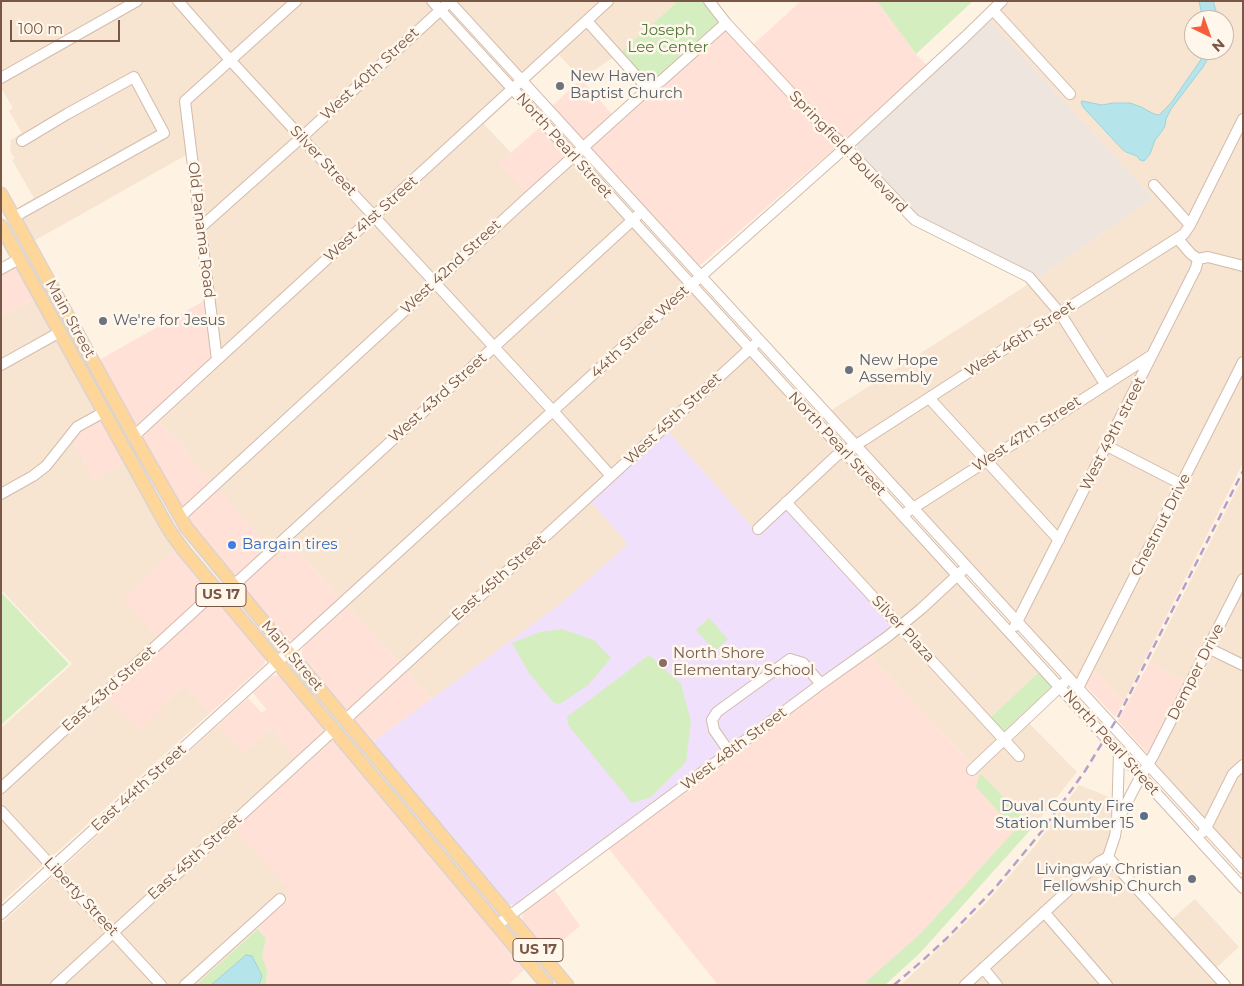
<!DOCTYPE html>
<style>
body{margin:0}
#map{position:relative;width:1244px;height:986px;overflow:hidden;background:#fef3e3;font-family:Montserrat,sans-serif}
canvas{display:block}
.frame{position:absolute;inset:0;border:2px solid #795746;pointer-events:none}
.north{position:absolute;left:1184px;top:10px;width:50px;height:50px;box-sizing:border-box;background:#fff7ec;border:1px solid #c9b7aa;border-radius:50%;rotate:138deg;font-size:14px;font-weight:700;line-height:20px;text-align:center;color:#795746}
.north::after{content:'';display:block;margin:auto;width:18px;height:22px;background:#f55e3c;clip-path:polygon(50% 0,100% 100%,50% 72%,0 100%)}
.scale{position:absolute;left:10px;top:20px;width:110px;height:22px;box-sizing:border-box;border:2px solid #795746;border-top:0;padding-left:6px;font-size:15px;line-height:18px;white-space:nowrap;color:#795746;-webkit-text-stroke:4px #fff7ec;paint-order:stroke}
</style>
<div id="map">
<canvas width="1244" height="986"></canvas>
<div class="frame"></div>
<div class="north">N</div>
<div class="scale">100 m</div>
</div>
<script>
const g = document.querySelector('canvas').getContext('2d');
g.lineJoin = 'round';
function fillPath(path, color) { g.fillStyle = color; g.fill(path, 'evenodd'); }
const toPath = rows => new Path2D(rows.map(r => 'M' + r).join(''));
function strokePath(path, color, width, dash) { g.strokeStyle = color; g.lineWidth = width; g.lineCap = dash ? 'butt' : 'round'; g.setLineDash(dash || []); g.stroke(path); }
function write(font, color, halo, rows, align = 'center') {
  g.font = font + ' Montserrat,sans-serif'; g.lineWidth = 5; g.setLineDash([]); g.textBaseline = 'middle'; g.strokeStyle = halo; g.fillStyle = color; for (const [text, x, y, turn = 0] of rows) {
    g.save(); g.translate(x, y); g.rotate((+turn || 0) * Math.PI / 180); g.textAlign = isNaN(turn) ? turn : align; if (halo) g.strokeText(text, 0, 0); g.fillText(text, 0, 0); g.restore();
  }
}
const residential = toPath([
 [1,1,426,1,513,97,484,124,511,153,499,165,568,156,682,282,682,287,341,599,288,541,275,553,186,454,188,452,160,422,214,371,188,154,34,241,16,209,34,198,12,160,15,158,10,151,11,140,22,133,9,111,13,108,1,88],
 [455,1,678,1,620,53,581,79,559,55,529,82],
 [1010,1,1243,1,1243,463,1124,701,1093,670,1085,685,1072,675,830,411,1038,278,1153,198,990,21],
 [1194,20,1224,20,1224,50,1194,50],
 [690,294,692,294,696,296,948,571,948,577,895,627,753,528,667,430,628,544,559,605,432,699,347,606,687,295],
 [35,299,102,420,71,436,94,480,125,462,175,549,163,645,107,697,163,709,160,707,185,685,210,713,1,903,1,728,72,664,1,590,1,316],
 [1243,477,1243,862,1163,775,1148,754,1185,682,1149,663],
 [957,584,960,585,1040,671,990,718,1023,717,1077,772,1033,827,980,773,869,655,952,586],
 [218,725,244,752,272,727,301,764,291,891,255,925,258,929,196,985,1,985,1,924],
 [1079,785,1114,799,1112,857,1171,920,1195,899,1239,947,1215,969,1229,985,901,985,985,904,1035,846]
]);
const commercial = toPath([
 [801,1,877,1,916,54,927,65,836,148,813,167,704,262,700,265,697,265,551,107,581,79,612,114,638,90,651,85,722,21,747,50],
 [540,127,568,156,527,194,498,164],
 [13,258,35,299,1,316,1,264],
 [207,299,214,371,160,422,188,452,186,454,275,552,288,541,341,599,298,638,294,640,291,640,286,638,240,584,190,522,99,360],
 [102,420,125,462,94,480,71,436],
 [175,549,265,655,265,662,263,666,210,713,185,685,161,706,163,709,139,730,107,697,163,645,123,599],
 [347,606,432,699,373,742,301,657,302,650,304,646],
 [869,655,980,773,977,787,1015,830,922,932,867,982,868,985,718,985,608,848],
 [1149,663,1185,682,1148,754,1118,721],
 [1093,670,1124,701,1115,717,1085,685],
 [274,675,281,676,526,968,508,985,266,985,267,970,262,956,266,938,255,925,290,891,233,828,301,764,272,727,244,752,218,725,248,698,262,713,266,709,253,693,270,677],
 [554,889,580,926,548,953,523,922,522,916,524,911]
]);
const industrial = toPath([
 [990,21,1153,198,1038,278,1027,270,919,217,909,209,857,149,857,146,861,141]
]);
const education = toPath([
 [667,430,753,528,781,502,895,627,518,903,513,905,507,903,373,742,559,605,628,544,590,501]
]);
const green = toPath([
 [678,1,705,1,722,21,651,85,620,53],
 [877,1,973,1,916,54],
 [1,592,69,664,1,725],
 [709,618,728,639,715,651,696,630],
 [562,629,594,640,611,658,588,685,560,704,554,703,529,673,512,643,540,632],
 [649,655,681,684,691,722,686,762,651,797,632,803,568,725,567,717],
 [1040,671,1054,687,1005,735,990,718],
 [980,773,1033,827,920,953,885,985,868,985,866,982,922,932,1015,830,976,787],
 [258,929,266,938,262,956,267,970,266,985,259,985,262,976,246,955,211,985,196,985]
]);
const water = toPath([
 [1199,1,1213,1,1219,20,1203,20,1199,1],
 [1204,50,1213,50,1203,67,1171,109,1166,119,1165,126,1162,131,1155,140,1150,154,1144,161,1140,160,1137,156,1126,152,1122,149,1083,107,1081,102,1082,101,1102,105,1113,103,1130,103,1141,107,1154,114,1159,115,1171,103,1200,61,1204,53,1204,50],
 [246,955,252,956,262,976,259,985,211,985,246,955]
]);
const minor = toPath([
 [178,1,231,61,553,411,611,476],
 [432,1,1243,888],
 [449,1,1243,868],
 [709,1,726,23,820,124,846,147,909,214,915,220,1029,277,1060,313,1105,384],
 [994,11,1070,94],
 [587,21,648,89],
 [1,78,137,1],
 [1154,185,1190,225],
 [14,217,164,133,134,77,67,114,22,141],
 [201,227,302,137,445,6],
 [1198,259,1208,257,1243,266],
 [1,269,19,259],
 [217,360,185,101,296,1],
 [1,365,60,332],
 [929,398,1059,540],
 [134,436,608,1],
 [1107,446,1181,484],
 [1,494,33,476,46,466,77,427,104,412],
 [786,502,1019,756],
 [907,512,1152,355],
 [180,517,525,200,648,89,661,81,726,23],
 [758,529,836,456,864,440,1060,313,1184,234,1190,225,1243,119],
 [234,585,637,216],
 [1015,626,1196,268,1198,259,1191,254,1178,239],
 [1208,648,1243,665],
 [1078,688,1243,362],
 [346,719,754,345],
 [730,753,714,730,712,720,717,712,790,659,803,663,821,684],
 [972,770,1064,683],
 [1,788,217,590],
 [1,811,161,985],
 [1118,820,1136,785,1153,756,1243,579],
 [1203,832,1206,828,1233,774,1243,765],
 [1108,857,1225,985],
 [1044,912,1107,985],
 [1,914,691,285,846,147,965,37,1002,1],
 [497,925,821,684,887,637,921,609,962,571],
 [983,968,997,985],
 [56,985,334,730],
 [185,985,280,899],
 [965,985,1099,862,1108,857,1115,836,1117,823,1119,752]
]);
const major = toPath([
 [1,194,134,436,186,527,271,631,567,985],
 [1,226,168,528,174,537,185,552,547,985]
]);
const rail = toPath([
 [894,985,922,961,947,938,995,888,1042,831,1085,771,1118,717,1243,471]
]);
const markers = [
 [560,86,5,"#6b7280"],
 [103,321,5,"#6b7280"],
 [849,370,5,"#6b7280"],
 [232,545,5,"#3f7fe0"],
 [663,663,5,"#8d6e63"],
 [1144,816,5,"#5c6f8a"],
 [1192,879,5,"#6b7280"]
];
const shields = [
 [221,595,50],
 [538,950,50]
];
const shieldNames = [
 ["US 17",221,595],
 ["US 17",538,950]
];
const parkNames = [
 ["Joseph",668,31],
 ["Lee Center",668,48]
];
const streetNames = [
 ["West 40th Street",370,74,-43],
 ["North Pearl Street",564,146,48],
 ["Springfield Boulevard",848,152,46],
 ["Silver Street",323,161,47],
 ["West 41st Street",371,219,-42],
 ["Old Panama Road",201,230,83],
 ["West 42nd Street",451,267,-43],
 ["Main Street",70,319,61],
 ["44th Street West",640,332,-43],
 ["West 46th Street",1020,339,-33],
 ["West 43rd Street",438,398,-42],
 ["West 45th Street",673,419,-43],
 ["West 47th Street",1027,434,-33],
 ["West 49th street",1113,434,-63],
 ["North Pearl Street",837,444,47],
 ["Chestnut Drive",1161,525,-63],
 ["East 45th Street",499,578,-42],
 ["Silver Plaza",903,629,47],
 ["Main Street",292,656,50],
 ["Demper Drive",1196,672,-63],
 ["East 43rd Street",109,689,-42],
 ["North Pearl Street",1111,743,48],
 ["West 48th Street",734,749,-37],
 ["East 44th Street",139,788,-42],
 ["East 45th Street",195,857,-42],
 ["Liberty Street",81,897,47]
];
const worshipNames = [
 ["New Haven",570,77],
 ["Baptist Church",570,94],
 ["We're for Jesus",113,321],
 ["New Hope",859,361],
 ["Assembly",859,378],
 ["Livingway Christian",1182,870,"right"],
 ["Fellowship Church",1182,887,"right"]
];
const shopNames = [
 ["Bargain tires",242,545]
];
const educationNames = [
 ["North Shore",673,654],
 ["Elementary School",673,671]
];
const serviceNames = [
 ["Duval County Fire",1134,807],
 ["Station Number 15",1134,824]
];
fillPath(residential, '#f7e4d1');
fillPath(commercial, '#ffe1d7');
fillPath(industrial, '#ede5de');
fillPath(education, '#f0e0fb');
fillPath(green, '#d4eec0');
fillPath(water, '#b5e4ea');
strokePath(water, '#9ad5dd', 1);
strokePath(minor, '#d3bbab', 12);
strokePath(major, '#dcd3cf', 15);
strokePath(minor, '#fff', 10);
strokePath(major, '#ffd69a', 12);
strokePath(rail, '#b5a0c9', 2.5, [8, 5]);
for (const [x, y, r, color] of markers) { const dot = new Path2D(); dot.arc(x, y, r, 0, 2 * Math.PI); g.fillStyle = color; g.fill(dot); strokePath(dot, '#fff7ec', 2); }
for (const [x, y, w] of shields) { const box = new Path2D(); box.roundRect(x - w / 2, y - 11.5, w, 23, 4); g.fillStyle = '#fff7ec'; g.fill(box); strokePath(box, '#795746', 1); }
write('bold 14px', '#795746', null, shieldNames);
write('15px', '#507a3a', '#fff7ec', parkNames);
write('15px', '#795746', '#fff7ec', streetNames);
write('15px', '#5b616d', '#fff7ec', worshipNames, 'left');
write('15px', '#366cbe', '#fff7ec', shopNames, 'left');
write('15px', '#785e54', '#fff7ec', educationNames, 'left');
write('15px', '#4e5e75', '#fff7ec', serviceNames, 'right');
</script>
